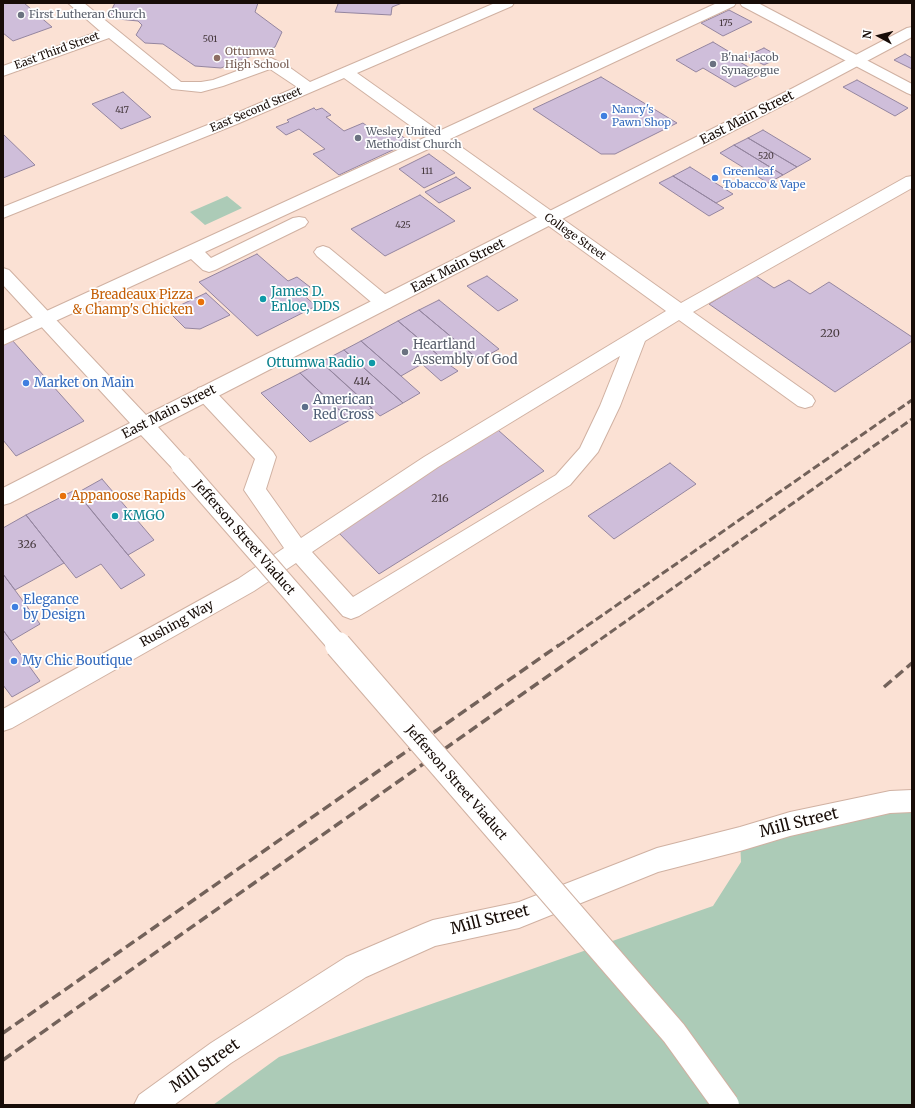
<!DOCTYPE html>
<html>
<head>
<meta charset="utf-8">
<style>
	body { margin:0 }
	#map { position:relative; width:915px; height:1108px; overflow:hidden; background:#fbe1d4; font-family:Merriweather,serif }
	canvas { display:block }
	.frame { position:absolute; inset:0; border:4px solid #170c07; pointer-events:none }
	.north { position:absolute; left:859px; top:16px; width:40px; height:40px; -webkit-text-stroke:3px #fff; paint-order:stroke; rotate:277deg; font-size:11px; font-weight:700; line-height:16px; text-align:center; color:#170c07 }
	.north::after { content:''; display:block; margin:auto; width:14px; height:18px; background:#170c07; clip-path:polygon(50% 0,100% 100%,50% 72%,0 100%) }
</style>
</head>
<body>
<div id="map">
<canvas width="915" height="1108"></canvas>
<div class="frame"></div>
<div class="north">N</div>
</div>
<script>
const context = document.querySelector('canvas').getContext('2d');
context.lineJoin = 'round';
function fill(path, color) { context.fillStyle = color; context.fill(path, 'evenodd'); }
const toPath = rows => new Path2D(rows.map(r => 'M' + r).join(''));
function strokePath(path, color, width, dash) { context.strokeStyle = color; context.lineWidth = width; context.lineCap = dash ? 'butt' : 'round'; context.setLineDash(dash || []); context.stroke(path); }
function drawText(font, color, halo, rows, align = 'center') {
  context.font = font + ' Merriweather,serif'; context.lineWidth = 3.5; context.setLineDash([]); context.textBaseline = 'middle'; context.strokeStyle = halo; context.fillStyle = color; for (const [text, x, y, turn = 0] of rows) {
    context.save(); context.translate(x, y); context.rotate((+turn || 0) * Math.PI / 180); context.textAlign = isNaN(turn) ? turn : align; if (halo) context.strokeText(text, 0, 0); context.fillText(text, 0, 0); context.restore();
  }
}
fill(toPath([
	[227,196,242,208,205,225,190,212],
	[912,801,912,1105,213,1105,279,1057,713,906,741,862,740,839]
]), '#accbb7');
const building = toPath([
	[3,3,24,3,52,27,13,41,3,33,3,3],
	[115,3,258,3,255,12,282,32,275,47,221,68,195,66,163,44,145,43,136,35,142,25,138,21,118,19,110,13,115,3],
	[337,3,402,3,392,7,391,15,335,12,338,4,337,3],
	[729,10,752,22,723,36,701,23,729,10],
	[713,42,733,54,729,56,761,74,735,87,703,68,696,72,676,60,713,42],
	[764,48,780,57,764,65,747,56,764,48],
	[905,54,912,58,912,69,894,60,905,54],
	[601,77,677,123,615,154,601,154,533,109,601,77],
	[857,80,908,108,895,116,843,87,857,80],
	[123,92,151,117,121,129,92,104,123,92],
	[314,108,316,110,322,108,331,115,326,117,344,131,363,123,379,135,392,129,410,142,339,175,313,154,325,149,299,129,286,135,276,127,289,122,287,120,314,108],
	[763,130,811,159,797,167,748,138,763,130],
	[3,134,35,165,3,178,3,134],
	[748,138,797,167,783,175,734,145,748,138],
	[734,145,783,175,768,183,720,153,734,145],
	[429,154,455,173,424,188,399,169,429,154],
	[690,167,733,194,716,203,673,176,690,167],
	[673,176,716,203,724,208,709,216,659,183,673,176],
	[456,177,471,188,439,203,425,192,456,177],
	[420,195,455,221,385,256,351,229,420,195],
	[257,254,288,281,297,277,310,287,300,292,316,306,257,336,199,282,257,254],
	[487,276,518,300,498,311,467,286,487,276],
	[756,276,774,288,789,280,810,294,829,282,912,337,912,341,835,392,709,304,756,276],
	[206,293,230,315,200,329,185,328,168,311,206,293],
	[439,300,499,349,479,360,419,310,439,300],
	[419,310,472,354,451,366,398,321,419,310],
	[398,321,451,366,458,371,441,381,422,364,401,376,361,341,398,321],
	[12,340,84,421,16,456,3,440,3,345,12,340],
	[361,341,401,376,420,393,403,403,344,350,361,341],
	[344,350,403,403,380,416,321,362,344,350],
	[321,362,372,408,350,420,300,373,321,362],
	[300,373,350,420,310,442,261,393,300,373],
	[498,430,544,471,379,574,334,528,498,430],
	[670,463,696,484,614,539,588,516,670,463],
	[102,479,154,540,128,555,77,493,102,479],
	[75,490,128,555,145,575,121,589,101,564,76,578,26,515,75,490],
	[26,515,64,563,15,590,3,574,3,528,26,515],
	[3,574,40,624,11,641,3,630,3,574],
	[3,630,40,681,12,697,3,685,3,630]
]);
fill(building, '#cfbeda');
strokePath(building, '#94859f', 1);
const minor = toPath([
	[68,3,84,3,181,82,201,82,213,80,271,58,289,67,310,82,495,3,514,3,512,6,357,73,439,131,717,3,736,3,734,6,450,139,681,303,906,177,912,176,912,188,693,312,812,396,815,401,812,406,805,408,798,406,679,320,645,341,620,406,598,452,570,485,359,616,351,619,343,616,296,563,254,591,12,728,3,731,3,709,238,579,284,548,244,490,255,459,198,398,195,393,198,388,205,386,212,388,273,452,276,457,266,489,301,538,424,457,666,311,437,145,205,252,211,258,293,218,299,217,305,218,308,222,305,226,215,270,209,272,203,270,191,259,3,345,3,331,426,137,344,78,237,124,3,218,3,207,225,118,297,87,270,69,223,86,201,92,172,89,109,38,3,76,3,66,100,31,68,3],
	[620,356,600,406,580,448,556,475,353,597,312,552,438,467,620,356],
	[740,3,758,3,912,84,912,95,907,93,742,6,740,3],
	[323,246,329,248,391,299,393,303,391,307,384,309,377,307,317,256,314,252,317,248,323,246],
	[912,790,912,812,890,813,790,836,740,851,658,872,519,928,435,946,366,977,231,1063,174,1105,134,1105,139,1095,211,1043,346,957,423,924,433,920,519,902,657,848,740,827,790,812,890,791,912,790]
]);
const major = toPath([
	[912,27,912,37,805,94,158,427,188,460,191,465,188,470,181,473,174,470,141,435,10,503,3,505,3,488,130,423,3,285,3,268,9,270,146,415,793,88,907,28,912,27]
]);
strokePath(minor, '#d0b1a2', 2);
strokePath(major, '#d0b1a2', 2);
fill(minor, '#fff');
fill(major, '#fff');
strokePath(toPath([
	[558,646,912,400],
	[591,646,912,419]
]), '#73625a', 3, [8, 3.5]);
strokePath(toPath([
	[884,687,912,663],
	[3,1033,559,645],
	[3,1060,592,645]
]), '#73625a', 3.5, [10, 5]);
const majorBridgeFar1 = toPath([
	[181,465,339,646]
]);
const majorBridge = toPath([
	[338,645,674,1033,726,1105]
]);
strokePath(majorBridgeFar1, '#d0b1a2', 22, []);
strokePath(majorBridge, '#d0b1a2', 28, []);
strokePath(majorBridgeFar1, '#fff', 20);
strokePath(majorBridge, '#fff', 26);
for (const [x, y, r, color] of [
	[21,15,4,"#6b7280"],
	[217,58,4,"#8d6e63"],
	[713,64,4,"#6b7280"],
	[604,116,4,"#3f7fe0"],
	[358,138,4,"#6b7280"],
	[715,178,4,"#3f7fe0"],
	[263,299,4,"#0f9aa8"],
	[201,302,4,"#e8710a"],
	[405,352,4,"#6b7280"],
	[372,363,4,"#0f9aa8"],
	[26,383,4,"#3f7fe0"],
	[305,407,4,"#5c6f8a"],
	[63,496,4,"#e8710a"],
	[115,516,4,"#0f9aa8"],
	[15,607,4,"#3f7fe0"],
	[14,661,4,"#3f7fe0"]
]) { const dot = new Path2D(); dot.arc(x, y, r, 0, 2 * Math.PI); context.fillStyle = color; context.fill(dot); strokePath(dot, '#fff', 1.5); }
drawText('9px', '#45383c', null, [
	["175",726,23],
	["501",210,39],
	["417",122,110],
	["520",766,156],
	["111",427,171],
	["425",403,225]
]);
drawText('11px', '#5b616d', '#fff', [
	["First Lutheran Church",29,15],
	["B'nai Jacob",721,58],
	["Synagogue",721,71],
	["Wesley United",366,132],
	["Methodist Church",366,145]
], 'left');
drawText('11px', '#170c07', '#fff', [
	["East Third Street",57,51,-20],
	["East Second Street",256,110,-23],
	["College Street",575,237,35]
]);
drawText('11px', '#785e54', '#fff', [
	["Ottumwa",225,52],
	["High School",225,65]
], 'left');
drawText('11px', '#366cbe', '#fff', [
	["Nancy's",612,110],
	["Pawn Shop",612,123],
	["Greenleaf",723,172],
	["Tobacco & Vape",723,185]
], 'left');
drawText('11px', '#45383c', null, [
	["220",830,334],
	["414",362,382],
	["216",440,499],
	["326",27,545]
]);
drawText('13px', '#170c07', '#fff', [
	["East Main Street",747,118,-27],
	["East Main Street",458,266,-27],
	["East Main Street",169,412,-27],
	["Jefferson Street Viaduct",244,538,49],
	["Rushing Way",177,624,-29],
	["Jefferson Street Viaduct",456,783,49]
]);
drawText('13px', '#0d838f', '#fff', [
	["James D.",271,292],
	["Enloe, DDS",271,307],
	["Ottumwa Radio",364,363,"right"],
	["KMGO",123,516]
], 'left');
drawText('13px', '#c56008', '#fff', [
	["Breadeaux Pizza",193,295],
	["& Champ's Chicken",193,310],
	["Appanoose Rapids",71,496,"left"]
], 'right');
drawText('13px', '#5b616d', '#fff', [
	["Heartland",413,345],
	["Assembly of God",413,360]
], 'left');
drawText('13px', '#366cbe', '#fff', [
	["Market on Main",34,383],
	["Elegance",23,600],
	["by Design",23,615],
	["My Chic Boutique",22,661]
], 'left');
drawText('13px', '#4e5e75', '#fff', [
	["American",313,400],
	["Red Cross",313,415]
], 'left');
drawText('16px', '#170c07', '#fff', [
	["Mill Street",799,823,-14],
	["Mill Street",490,920,-14],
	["Mill Street",205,1066,-35]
]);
</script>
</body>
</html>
